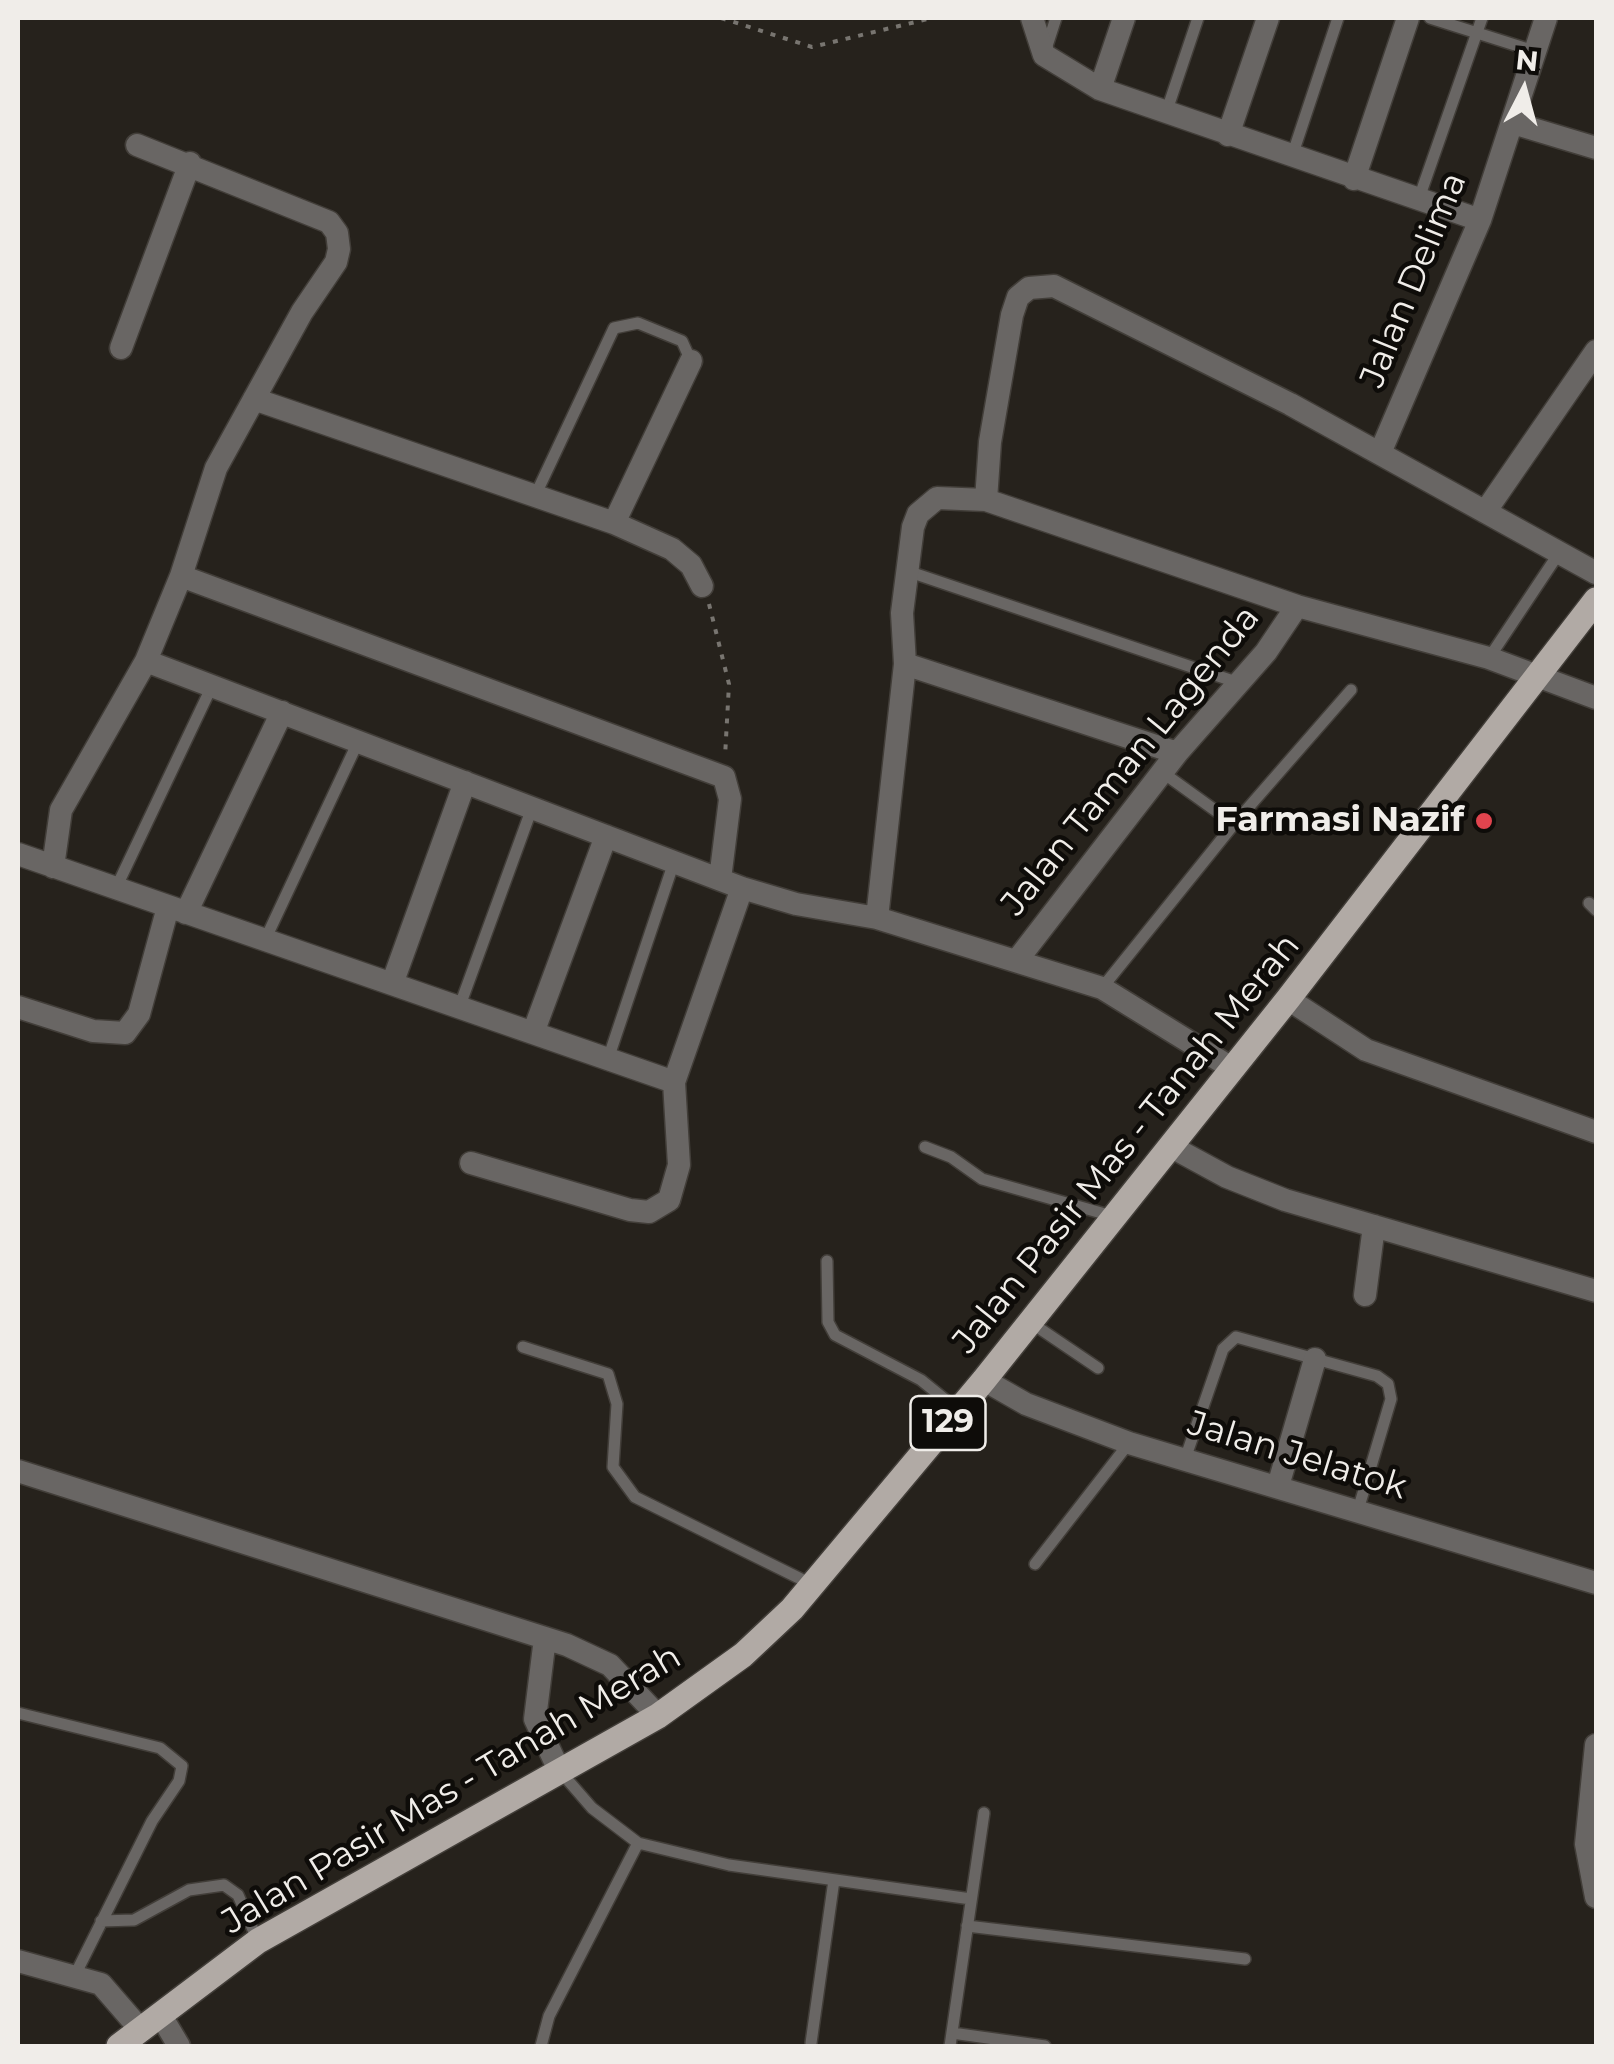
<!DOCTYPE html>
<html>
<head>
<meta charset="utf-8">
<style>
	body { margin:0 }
	#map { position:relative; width:1614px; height:2064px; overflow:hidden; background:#26221c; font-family:Montserrat,sans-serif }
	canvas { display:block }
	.frame { position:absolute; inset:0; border:20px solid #f0ede9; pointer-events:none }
	.north { position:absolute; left:1474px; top:40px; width:100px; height:100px; -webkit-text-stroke:8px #0e0c09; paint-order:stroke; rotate:6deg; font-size:28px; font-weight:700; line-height:40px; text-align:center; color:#f0ede9 }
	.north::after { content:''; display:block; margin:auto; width:35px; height:45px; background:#f0ede9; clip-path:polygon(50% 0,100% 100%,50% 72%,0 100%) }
</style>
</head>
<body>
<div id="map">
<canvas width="1614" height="2064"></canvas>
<div class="frame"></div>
<div class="north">N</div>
</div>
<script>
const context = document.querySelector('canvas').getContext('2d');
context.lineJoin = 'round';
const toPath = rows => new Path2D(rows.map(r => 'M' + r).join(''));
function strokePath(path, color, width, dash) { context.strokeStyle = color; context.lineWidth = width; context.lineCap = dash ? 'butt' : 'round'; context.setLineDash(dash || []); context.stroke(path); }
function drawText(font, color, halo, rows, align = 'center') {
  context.font = font + ' Montserrat,sans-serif'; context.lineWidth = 9; context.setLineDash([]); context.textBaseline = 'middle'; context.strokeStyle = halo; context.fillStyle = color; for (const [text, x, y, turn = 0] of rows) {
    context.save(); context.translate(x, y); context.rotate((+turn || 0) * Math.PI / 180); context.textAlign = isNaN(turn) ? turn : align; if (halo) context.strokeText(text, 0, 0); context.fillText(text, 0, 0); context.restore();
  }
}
const service = toPath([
	[1430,18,1534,51],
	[1045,52,1056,18],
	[1166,113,1198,18],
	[1292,156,1338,18],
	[1418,201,1482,18],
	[535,496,614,328,638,323,682,341,691,361],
	[907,571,1239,683],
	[1489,658,1559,553],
	[1162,772,1234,824],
	[116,888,212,686],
	[1589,903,1596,910],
	[265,940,358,742],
	[1102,988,1234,824,1351,690],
	[459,1008,532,808],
	[608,1059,674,862],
	[925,1147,951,1157,982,1179,1112,1216],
	[827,1261,828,1322,835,1335,921,1380,958,1410],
	[1030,1322,1098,1368],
	[523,1347,608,1374,617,1404,613,1467,635,1497,813,1585],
	[1185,1459,1223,1349,1236,1337,1377,1376,1388,1384,1391,1399,1358,1510],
	[1035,1564,1129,1443],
	[18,1713,160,1748,182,1766,179,1781,152,1821,75,1975],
	[559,1770,592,1808,638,1843,729,1865,971,1899],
	[101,1921,134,1920,189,1890,224,1885,238,1895,258,1941],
	[967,1926,1245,1959],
	[952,2033,1045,2046],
	[811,2043,834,1880],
	[541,2046,549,2016,638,1843],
	[950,2046,984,1813]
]);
const minor = toPath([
	[1032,18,1044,55,1100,89,1480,220],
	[1100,89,1124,18],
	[1513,123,1596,148],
	[1228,135,1268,18],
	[1354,179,1408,18],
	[121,348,190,163],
	[254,399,614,523,672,549,691,565,702,586],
	[1380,453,1480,220,1546,18],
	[986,500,990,442,1012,315,1018,297,1029,288,1054,286,1290,404,1596,573],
	[1485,512,1596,351],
	[614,523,691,361],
	[181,576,724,777,730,799,720,879],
	[146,661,742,888,796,904,877,918,1102,988,1230,1067],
	[905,664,1177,753],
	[18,854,674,1082],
	[53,867,61,810,146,661,181,576,216,468,302,312,336,262,339,249,337,233,329,222,137,145],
	[186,913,282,712],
	[877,918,905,664,902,613,913,527,918,514,937,498,986,500,1297,606,1489,658,1596,698],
	[1018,959,1177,753,1266,652,1297,606],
	[392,984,465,782],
	[1288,999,1366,1050,1596,1132],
	[18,1007,93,1031,125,1033,139,1014,168,907],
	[533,1033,606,836],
	[1170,1146,1227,1177,1285,1200,1596,1291],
	[471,1163,630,1210,649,1212,669,1200,679,1165,674,1082,742,888],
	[1365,1295,1374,1226],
	[984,1380,1026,1404,1129,1443,1596,1583],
	[18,1471,567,1645,610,1665,658,1716],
	[1278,1486,1315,1359],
	[545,1638,535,1719,559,1770],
	[1596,1745,1586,1844,1596,1897],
	[18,1961,101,1984,140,2029],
	[160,2014,179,2046]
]);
const primary = toPath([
	[119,2046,258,1941,658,1716,743,1655,792,1609,984,1380,1288,999,1596,600]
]);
strokePath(service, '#423e39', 14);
strokePath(minor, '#423e39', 25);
strokePath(primary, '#423e39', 28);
strokePath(toPath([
	[721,18,812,47,932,18],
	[709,604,729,684,725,757]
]), '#787570', 4, [5, 8]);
strokePath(service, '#696664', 11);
strokePath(minor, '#696664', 22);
strokePath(primary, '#b1aaa5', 25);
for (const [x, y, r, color] of [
	[1484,821,10,"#e0444e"]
]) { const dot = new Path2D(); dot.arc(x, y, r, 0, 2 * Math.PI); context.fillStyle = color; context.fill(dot); strokePath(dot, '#0e0c09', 4); }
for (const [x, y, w] of [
	[948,1423,75]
]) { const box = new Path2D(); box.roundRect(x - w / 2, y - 27, w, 54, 8); context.fillStyle = '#0e0c09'; context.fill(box); strokePath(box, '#f0ede9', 2.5); }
drawText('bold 32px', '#f0ede9', null, [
	["129",948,1423]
]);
drawText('35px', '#f0ede9', '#0e0c09', [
	["Jalan Delima",1414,280,-68],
	["Jalan Taman Lagenda",1131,761,-51],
	["Jalan Pasir Mas - Tanah Merah",1127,1144,-51],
	["Jalan Jelatok",1297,1456,17],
	["Jalan Pasir Mas - Tanah Merah",452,1790,-31]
]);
drawText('bold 35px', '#f0ede9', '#0e0c09', [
	["Farmasi Nazif",1464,821]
], 'right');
</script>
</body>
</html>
